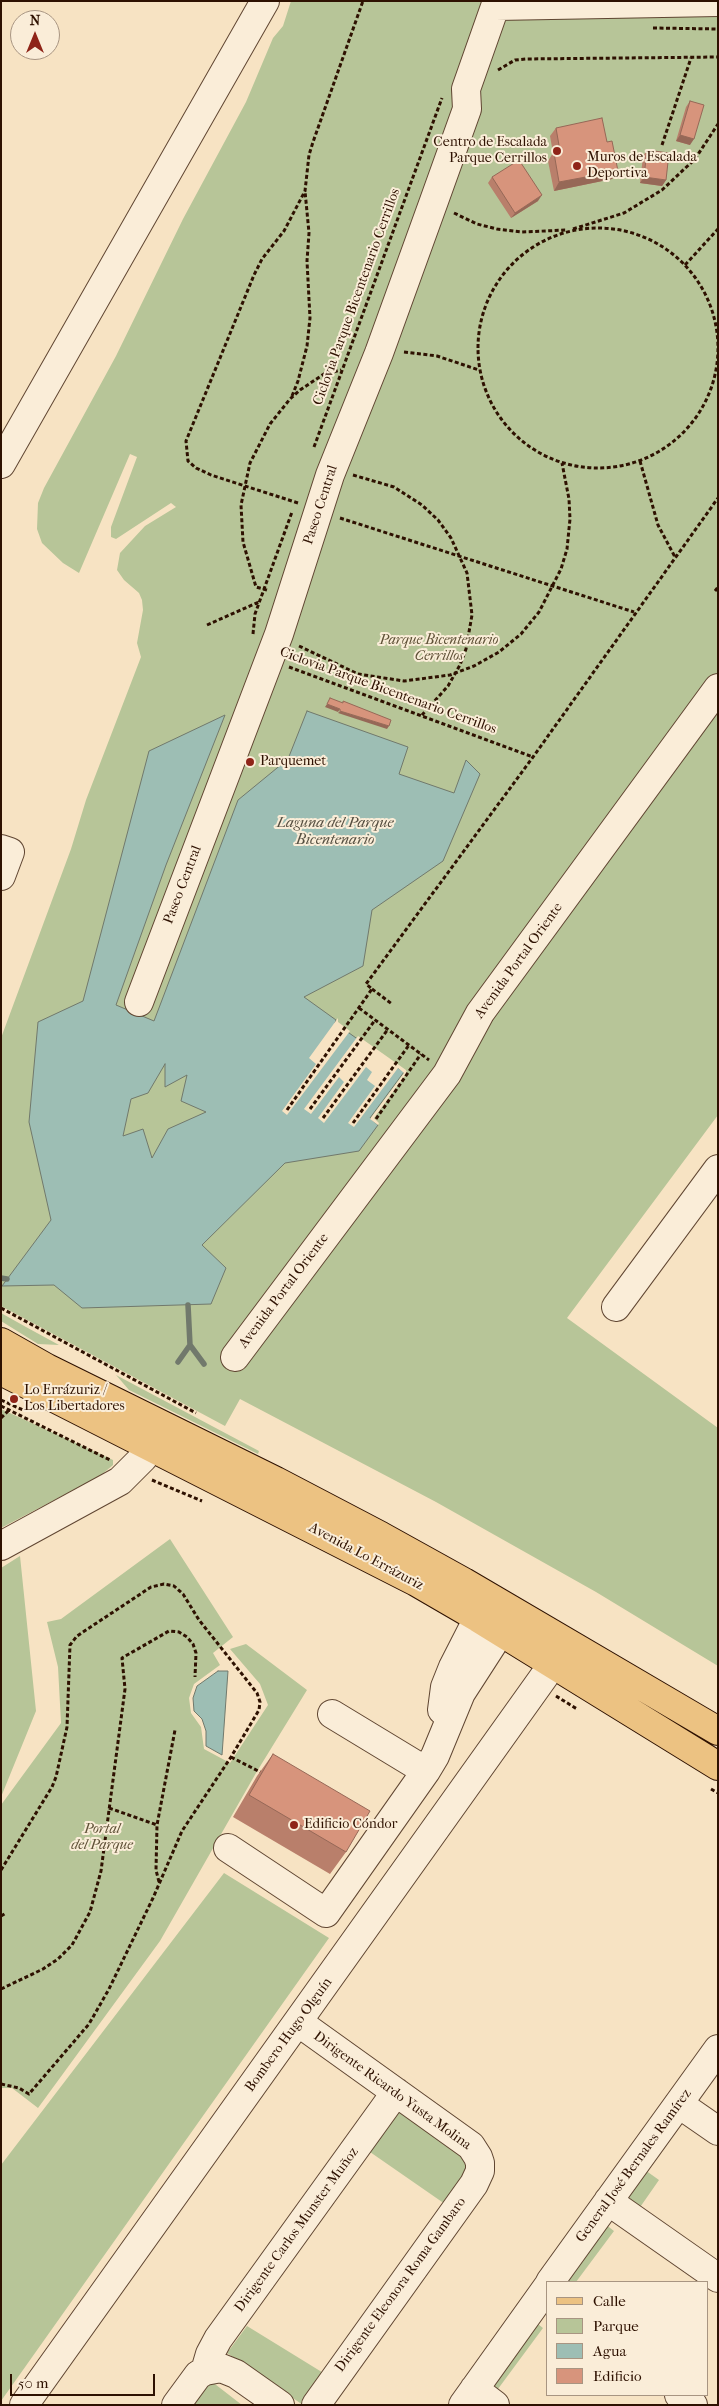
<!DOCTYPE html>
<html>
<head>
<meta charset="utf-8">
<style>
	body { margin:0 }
	#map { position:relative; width:719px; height:2406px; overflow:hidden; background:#f7e3c3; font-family:"IM FELL French Canon",serif }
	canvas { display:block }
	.frame { position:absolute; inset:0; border:2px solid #2e1101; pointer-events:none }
	.legend { position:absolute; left:546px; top:2281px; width:162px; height:115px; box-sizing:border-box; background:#faedd8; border:1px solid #a89582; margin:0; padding:6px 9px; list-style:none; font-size:15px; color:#2e1101 }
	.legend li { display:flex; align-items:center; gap:10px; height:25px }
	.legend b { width:25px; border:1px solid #a89582 }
	.north { position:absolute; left:10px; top:10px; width:50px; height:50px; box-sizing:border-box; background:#faedd8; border:1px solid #a89582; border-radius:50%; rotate:0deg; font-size:14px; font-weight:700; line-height:20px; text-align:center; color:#2e1101 }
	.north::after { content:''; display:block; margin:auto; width:18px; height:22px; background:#8f2418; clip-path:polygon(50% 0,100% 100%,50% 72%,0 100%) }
	.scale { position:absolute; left:10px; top:2374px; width:145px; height:22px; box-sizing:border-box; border:2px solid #2e1101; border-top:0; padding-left:6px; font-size:15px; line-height:18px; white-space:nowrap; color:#2e1101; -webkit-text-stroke:4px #faedd8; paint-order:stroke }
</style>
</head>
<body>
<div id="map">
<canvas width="719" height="2406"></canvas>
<div class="frame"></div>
<ul class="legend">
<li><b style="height:6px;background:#ecc282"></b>Calle</li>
<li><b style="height:14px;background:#b7c598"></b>Parque</li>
<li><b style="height:14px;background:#9dbeb4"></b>Agua</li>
<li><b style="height:14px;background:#d7947c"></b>Edificio</li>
</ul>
<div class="north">N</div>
<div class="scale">50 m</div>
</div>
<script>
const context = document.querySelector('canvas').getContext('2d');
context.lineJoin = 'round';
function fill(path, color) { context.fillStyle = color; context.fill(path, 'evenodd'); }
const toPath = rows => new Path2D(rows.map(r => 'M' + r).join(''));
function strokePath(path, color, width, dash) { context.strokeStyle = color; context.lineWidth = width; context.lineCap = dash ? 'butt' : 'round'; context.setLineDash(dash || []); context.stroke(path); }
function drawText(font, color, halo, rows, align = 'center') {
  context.font = font + ' "IM FELL French Canon",serif'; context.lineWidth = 4; context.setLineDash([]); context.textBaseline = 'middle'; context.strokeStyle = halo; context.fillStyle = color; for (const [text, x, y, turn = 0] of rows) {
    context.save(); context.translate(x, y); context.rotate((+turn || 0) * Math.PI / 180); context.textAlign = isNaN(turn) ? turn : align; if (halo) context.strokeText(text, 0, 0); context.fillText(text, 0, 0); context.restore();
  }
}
fill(toPath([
	[291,1,718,1,718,1115,567,1318,718,1428,718,1666,596,1592,436,1502,240,1399,225,1426,1,1306,1,1038,71,849,86,800,141,657,137,643,143,610,142,600,139,593,124,580,117,570,120,553,145,526,176,507,171,503,116,539,111,537,111,527,137,457,130,454,79,573,63,563,42,543,37,529,38,503,44,488,116,356,183,219,246,102,273,38,283,26],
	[1,1313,26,1327,59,1345,38,1344,1,1321],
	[116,1375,259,1451,258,1454,129,1390],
	[1,1409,113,1460,113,1465,100,1476,1,1528],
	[170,1539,233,1637,213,1653,220,1665,194,1684,189,1698,191,1713,201,1727,204,1749,230,1763,268,1705,260,1684,230,1649,246,1644,307,1690,256,1773,160,1941,38,2108,12,2088,1,2088,1,1805,61,1723,58,1667,47,1622,61,1619],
	[20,1556,36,1711,1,1797,1,1568],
	[224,1873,329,1938,1,2401,1,2165],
	[399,2110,469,2161,470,2174,445,2204,370,2152],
	[645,2170,659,2180,636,2213,621,2202],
	[605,2224,614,2231,576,2282,561,2282],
	[534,2321,543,2328,495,2393,485,2386],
	[247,2326,325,2374,303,2405,227,2353],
	[211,2381,242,2405,192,2405]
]), '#b7c598');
const water = toPath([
	[307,711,408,747,399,774,454,793,466,760,480,774,443,861,372,910,363,966,304,997,336,1020,335,1023,404,1072,370,1118,378,1125,359,1151,285,1163,202,1245,226,1268,211,1304,82,1308,54,1285,2,1286,51,1220,29,1122,38,1022,83,1001,149,751,225,715,166,865,116,1005,154,1021,238,800,288,759,307,711],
	[165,1064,165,1087,187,1075,181,1101,206,1112,168,1129,152,1158,143,1129,123,1136,131,1099,148,1093,165,1064],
	[218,1671,228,1671,222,1755,206,1746,206,1731,202,1719,194,1711,193,1698,197,1686,218,1671]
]);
fill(water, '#9dbeb4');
strokePath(water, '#71796c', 1);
fill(toPath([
	[338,1018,338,1022,350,1031,287,1115,282,1111,316,1064,309,1058],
	[358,1036,406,1070,407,1073,374,1118,379,1123,378,1125,370,1119,404,1073,398,1068,354,1127,348,1123,375,1086,367,1080,372,1072,366,1067,324,1123,318,1118,344,1082,339,1077,311,1114,304,1109]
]), '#f7e3c3');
strokePath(toPath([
	[1,1278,7,1279],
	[188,1305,190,1345,204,1364],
	[178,1362,190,1345]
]), '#71796c', 5.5);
const minor = toPath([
	[496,6,718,2],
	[1,464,265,1],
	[1,849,10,852,1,876],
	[139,1002,279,634,330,475,379,353,434,201,467,109,466,89,497,1],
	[616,1307,718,1169],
	[235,1357,447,1074,480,1013,718,688],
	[1,1546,120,1481,143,1458,151,1447],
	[442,1710,445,1687,453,1667,478,1618],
	[332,1714,426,1771],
	[228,1848,326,1913,426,1771,435,1756,461,1693,501,1631],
	[298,2022,471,2146,478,2157,480,2163,480,2171,474,2184,316,2405],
	[679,2104,718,2131],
	[608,2201,718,2278],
	[550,2282,718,2049],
	[205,2371,210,2354,218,2339,396,2092],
	[474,2389,495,2405],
	[679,2395,693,2405],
	[24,2405,553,1664],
	[176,2405,198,2375,205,2371,221,2368,236,2374,280,2405],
	[463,2405,548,2286]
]);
const major = toPath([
	[1,1342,47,1368,276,1481,381,1536,464,1582,718,1731],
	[1,1371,416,1582,478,1618,718,1766]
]);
strokePath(minor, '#604632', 30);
strokePath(major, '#2e1101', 30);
strokePath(toPath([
	[653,28,718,29],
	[498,70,515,60,526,59,718,57],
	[662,145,691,58],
	[454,213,477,224,497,229,522,232,567,230],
	'478 348a120 120 0 1 1 240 0a120 120 0 1 1-240 0Z',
	[573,229,624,213,662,190,695,159,718,124],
	[685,265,718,229],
	[404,352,437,356,479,370],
	[292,396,298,381,307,346,310,318,307,261,309,233,305,191],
	[314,447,442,98],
	[640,461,658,525,675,557],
	[353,475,394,487,422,505,438,520,451,538,467,573,472,615,466,649,460,665,448,686,422,715],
	[298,503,211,475,196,468,188,461,186,441,254,275,262,259,284,231,305,191,309,155,313,142,363,1],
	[340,518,634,612],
	[267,590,256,587,243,542,241,505,250,463,270,424,290,399,300,390,324,374,341,370],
	[715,591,718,587],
	[207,625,259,602],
	[253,634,255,614,292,512],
	[299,646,358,674,404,681,450,675,474,666,499,652,521,634,539,612,561,569,567,549,570,519,569,499,562,463],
	[289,667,533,757],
	[372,989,392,1004],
	[359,1008,429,1060],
	[310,1109,375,1020],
	[287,1110,372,989,366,984,533,757,718,498],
	[323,1118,388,1029],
	[376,1119,421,1054],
	[353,1123,409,1045],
	[1,1308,196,1413],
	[1,1400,23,1410],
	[1,1406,110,1460],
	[1,1418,9,1410],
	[152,1480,202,1501],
	[556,1696,577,1709],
	[231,1757,262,1773],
	[711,1789,718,1793],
	[109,1808,157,1825],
	[1,1870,52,1787,56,1777,67,1727,70,1645,77,1636,151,1587,164,1584,174,1586,183,1594,199,1620,257,1693,260,1702,259,1710,231,1757,182,1831,153,1898,109,1989,89,2024,29,2094,19,2088,1,2084],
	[159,1882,156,1870,157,1825,175,1730],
	[1,1916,6,1913],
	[1,1989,43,1969,58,1959,72,1945,90,1912,101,1871,125,1689,122,1658,169,1631,179,1632,187,1637,193,1644,196,1653,195,1677]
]), '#2e1101', 3, [4, 2.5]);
strokePath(minor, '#faedd8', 28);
strokePath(major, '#ecc282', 28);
fill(toPath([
	[690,101,690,145,676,141,686,107],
	[556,128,607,142,618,171,612,179,554,191,548,161,553,153,550,136],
	[647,150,666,180,662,186,640,183,643,156],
	[492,177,538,201,511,218,488,183],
	[273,1754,346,1852,330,1874,233,1817,257,1776]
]), '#b97f6b');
fill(toPath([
	[680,135,694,139,690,145,676,141],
	[618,171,612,179,554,191,559,182],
	[644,177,666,180,662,186,640,183],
	[542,195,538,201,511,218,515,213],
	[327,704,340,709,338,712,325,707],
	[340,711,389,726,387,729,338,713]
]), '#966857');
const building = toPath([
	[690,101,704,105,694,139,680,135,690,101],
	[602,118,607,142,612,141,618,171,559,182,554,153,560,151,556,128,602,118],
	[647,150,669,153,666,180,644,177,647,150],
	[519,160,542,195,515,213,492,177,519,160],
	[330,698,343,703,343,701,391,720,389,726,340,711,340,709,327,704,330,698],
	[273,1754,370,1811,346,1852,249,1795,273,1754]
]);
fill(building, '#d7947c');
strokePath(building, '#966857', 1);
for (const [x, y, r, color] of [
	[557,151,5,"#8f2418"],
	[577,166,5,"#8f2418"],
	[250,762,5,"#8f2418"],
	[14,1399,5,"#8f2418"],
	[294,1825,5,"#8f2418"]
]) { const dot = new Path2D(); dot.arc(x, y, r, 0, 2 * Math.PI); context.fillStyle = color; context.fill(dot); strokePath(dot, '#faedd8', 2); }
drawText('14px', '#2e1101', '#faedd8', [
	["Centro de Escalada",547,143,"right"],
	["Parque Cerrillos",547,159,"right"],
	["Muros de Escalada",587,158],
	["Deportiva",587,174],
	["Parquemet",260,762],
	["Lo Errázuriz /",24,1391],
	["Los Libertadores",24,1407],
	["Edificio Cóndor",304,1825]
], 'left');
drawText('14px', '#2e1101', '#faedd8', [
	["Ciclovia Parque Bicentenario Cerrillos",357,297,-70],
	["Paseo Central",321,505,-72],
	["Ciclovia Parque Bicentenario Cerrillos",388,691,20],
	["Paseo Central",183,885,-69],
	["Avenida Portal Oriente",519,961,-54],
	["Avenida Portal Oriente",284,1291,-53],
	["Avenida Lo Errázuriz",366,1557,28],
	["Bombero Hugo Olguín",289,2035,-54],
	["Dirigente Ricardo Yusta Molina",392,2091,36],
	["General José Bernales Ramírez",634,2166,-54],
	["Dirigente Carlos Munster Muñoz",297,2230,-54],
	["Dirigente Eleonora Roma Gambaro",401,2285,-54]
]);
drawText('italic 14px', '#5e5036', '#faedd8', [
	["Parque Bicentenario",439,641],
	["Cerrillos",439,657],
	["Portal",102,1830],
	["del Parque",102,1846]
]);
drawText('italic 15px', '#554e40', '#faedd8', [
	["Laguna del Parque",335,823],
	["Bicentenario",335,840]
]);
</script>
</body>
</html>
